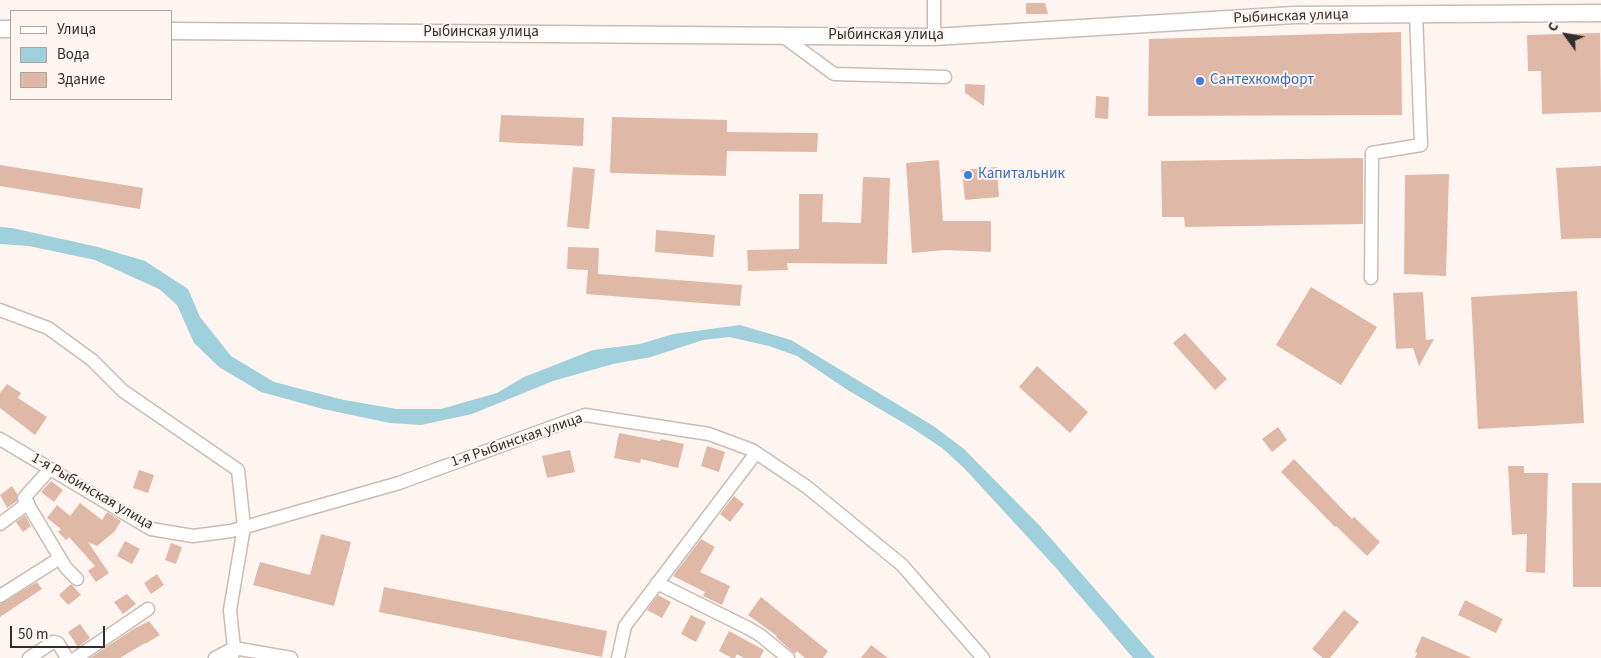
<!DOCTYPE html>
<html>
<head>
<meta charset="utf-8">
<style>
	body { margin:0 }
	#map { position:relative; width:1601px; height:658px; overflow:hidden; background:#fef4f0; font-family:"Source Sans 3",sans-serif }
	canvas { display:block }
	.legend { position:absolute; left:10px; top:10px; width:162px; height:90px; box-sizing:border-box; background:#fef4f0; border:1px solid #aca4a1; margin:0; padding:6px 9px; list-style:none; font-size:15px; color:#312d2b }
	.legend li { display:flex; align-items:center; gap:10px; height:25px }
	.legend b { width:25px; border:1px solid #aca4a1 }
	.north { position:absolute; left:1541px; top:10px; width:50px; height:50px; -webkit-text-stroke:4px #fef4f0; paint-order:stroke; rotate:302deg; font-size:14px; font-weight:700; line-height:20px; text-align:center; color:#312d2b }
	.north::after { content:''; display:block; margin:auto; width:18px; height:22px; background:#312d2b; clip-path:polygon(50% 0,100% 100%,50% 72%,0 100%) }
	.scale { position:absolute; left:10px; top:626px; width:95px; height:22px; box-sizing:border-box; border:2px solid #312d2b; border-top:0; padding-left:6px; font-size:15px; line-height:18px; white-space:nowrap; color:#312d2b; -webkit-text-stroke:4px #fef4f0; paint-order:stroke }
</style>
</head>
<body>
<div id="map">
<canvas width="1601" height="658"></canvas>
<ul class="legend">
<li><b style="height:6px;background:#fff"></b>Улица</li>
<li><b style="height:14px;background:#a1d0dd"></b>Вода</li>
<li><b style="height:14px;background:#e0b8a7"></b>Здание</li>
</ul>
<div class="north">С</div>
<div class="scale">50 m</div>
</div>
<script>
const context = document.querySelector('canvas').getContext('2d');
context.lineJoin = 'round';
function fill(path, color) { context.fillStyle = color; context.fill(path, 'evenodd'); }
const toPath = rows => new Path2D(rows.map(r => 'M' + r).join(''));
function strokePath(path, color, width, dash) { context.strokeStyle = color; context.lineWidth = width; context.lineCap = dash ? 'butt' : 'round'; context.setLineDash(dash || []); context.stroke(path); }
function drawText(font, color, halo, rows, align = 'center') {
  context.font = font + ' "Source Sans 3",sans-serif'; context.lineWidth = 4; context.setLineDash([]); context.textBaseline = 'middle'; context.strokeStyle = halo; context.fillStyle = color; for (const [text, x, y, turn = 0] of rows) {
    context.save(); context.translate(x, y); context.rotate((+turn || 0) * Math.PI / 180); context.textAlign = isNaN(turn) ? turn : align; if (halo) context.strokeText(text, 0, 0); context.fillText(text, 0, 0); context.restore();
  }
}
fill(toPath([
	[0,227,12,228,98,247,145,261,188,289,200,317,231,356,274,382,344,400,397,409,441,409,497,393,524,377,593,350,640,344,673,334,740,325,791,340,935,427,964,449,1040,526,1155,658,1133,658,1056,568,964,468,942,448,912,428,846,389,797,356,769,346,729,337,703,340,651,357,613,364,553,381,472,414,421,425,390,423,323,409,261,392,219,367,194,343,177,305,159,289,95,260,29,246,0,244]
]), '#a1d0dd');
fill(toPath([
	[1026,3,1045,3,1048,14,1026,14],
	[1401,32,1402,115,1148,116,1149,39],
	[1600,33,1601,112,1542,114,1541,71,1528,71,1527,35],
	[965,84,985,85,984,106,965,93],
	[1096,96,1109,97,1108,119,1095,118],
	[501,115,584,118,583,146,499,142],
	[612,117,727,120,727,132,818,133,817,152,727,151,726,176,610,173],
	[1363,158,1363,224,1185,227,1184,217,1162,217,1161,161],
	[939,160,943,221,991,221,991,252,945,250,912,253,906,163],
	[0,165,143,188,140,209,0,186],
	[1601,166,1601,238,1561,239,1556,168],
	[573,167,595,169,589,229,567,227],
	[997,167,999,197,965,200,962,170],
	[1449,174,1446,276,1404,274,1405,175],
	[863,177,890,178,887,264,787,263,788,270,748,271,747,250,799,249,799,194,823,194,822,222,861,223],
	[656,230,715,235,713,257,655,252],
	[568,247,599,248,598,274,742,285,740,306,586,294,588,270,567,269],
	[1311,287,1377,327,1341,385,1276,345],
	[1577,291,1584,423,1478,429,1471,297],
	[1423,292,1426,340,1434,339,1419,366,1413,348,1396,349,1393,293],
	[1185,333,1227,379,1215,390,1173,343],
	[1037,366,1088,412,1070,433,1019,387],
	[7,384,21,393,18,398,47,417,35,435,0,408,0,393],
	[1278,427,1287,440,1272,452,1262,439],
	[619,433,660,441,661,439,684,444,678,468,641,459,640,463,614,458],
	[707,446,725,452,719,472,701,466],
	[570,450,575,472,547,478,542,456],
	[1294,459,1352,519,1354,517,1380,542,1367,556,1336,526,1335,527,1281,472],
	[1508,466,1524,466,1524,473,1548,473,1545,573,1526,572,1527,534,1512,535],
	[139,470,154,475,148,493,133,488],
	[51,481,63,490,54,502,41,492],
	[1572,483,1601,483,1601,587,1573,587],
	[12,486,17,494,17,501,7,508,0,495],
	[734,496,744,504,730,522,720,514],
	[80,503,102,520,107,512,121,521,114,532,97,546,88,542,109,573,96,582,88,571,95,566,69,537,66,540,58,532,61,529,47,518,57,505,70,516],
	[25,515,31,526,23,532,16,522],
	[321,534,351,542,334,606,253,585,260,562,310,575],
	[701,539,715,547,700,572,730,586,722,605,703,596,705,592,673,576],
	[125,541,140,549,132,564,117,556],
	[171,543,182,547,176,564,165,560],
	[157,574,164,585,151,594,144,583],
	[37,582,42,589,0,617,0,604],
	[71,584,81,595,68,605,59,595],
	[384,587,607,631,602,657,379,612],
	[127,594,136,604,123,614,114,602],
	[658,595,671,602,662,618,647,610],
	[761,597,828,651,823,658,805,658,797,651,795,654,776,637,777,636,748,615],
	[1465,600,1503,619,1496,633,1458,615],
	[1344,610,1359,622,1330,658,1323,658,1312,649],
	[691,615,706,622,696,642,681,634],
	[149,621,160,635,145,644,145,643,120,658,90,658,132,630],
	[80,624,90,638,78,647,68,632],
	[729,631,764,650,760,658,744,658,737,654,735,658,732,658,719,651],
	[1422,636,1472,658,1415,658,1417,653,1415,652],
	[871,645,888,658,861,658]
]), '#e0b8a7');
const street = toPath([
	[934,0,934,37],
	[781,35,834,74,945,77],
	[1371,278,1372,153,1421,145,1416,13],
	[0,310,48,328,92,360,123,391,238,470,244,527,230,610,234,648,232,658],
	[0,439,151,529,193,536,231,531,399,483,585,415,709,434,752,450,807,487,902,565,983,658],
	[50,469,24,498,66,568,77,579],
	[0,524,28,503],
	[657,583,748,628,760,635,788,658],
	[0,596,60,558],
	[234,648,291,658],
	[29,658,53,642,58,643,67,658],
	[76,658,148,609],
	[215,658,234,648],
	[618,658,625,626,756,453]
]);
const secondary = toPath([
	[0,29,11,29],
	[171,31,934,37,1294,15,1601,13]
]);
strokePath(street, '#c8bcb7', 15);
strokePath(secondary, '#c8bcb7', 19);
strokePath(street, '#fff', 12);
strokePath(secondary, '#fff', 16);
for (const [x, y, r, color] of [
	[1200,81,5,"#3f7fe0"],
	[968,175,5,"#3f7fe0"]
]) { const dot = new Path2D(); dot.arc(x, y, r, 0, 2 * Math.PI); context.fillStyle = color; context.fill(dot); strokePath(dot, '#fef4f0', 2); }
drawText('15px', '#312d2b', '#fef4f0', [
	["Рыбинская улица",1291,17,-2],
	["Рыбинская улица",481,33],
	["Рыбинская улица",886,36],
	["1-я Рыбинская улица",517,441,-19],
	["1-я Рыбинская улица",92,492,30]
]);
drawText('15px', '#366cbe', '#fef4f0', [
	["Сантехкомфорт",1210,81],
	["Капитальник",978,175]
], 'left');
</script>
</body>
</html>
